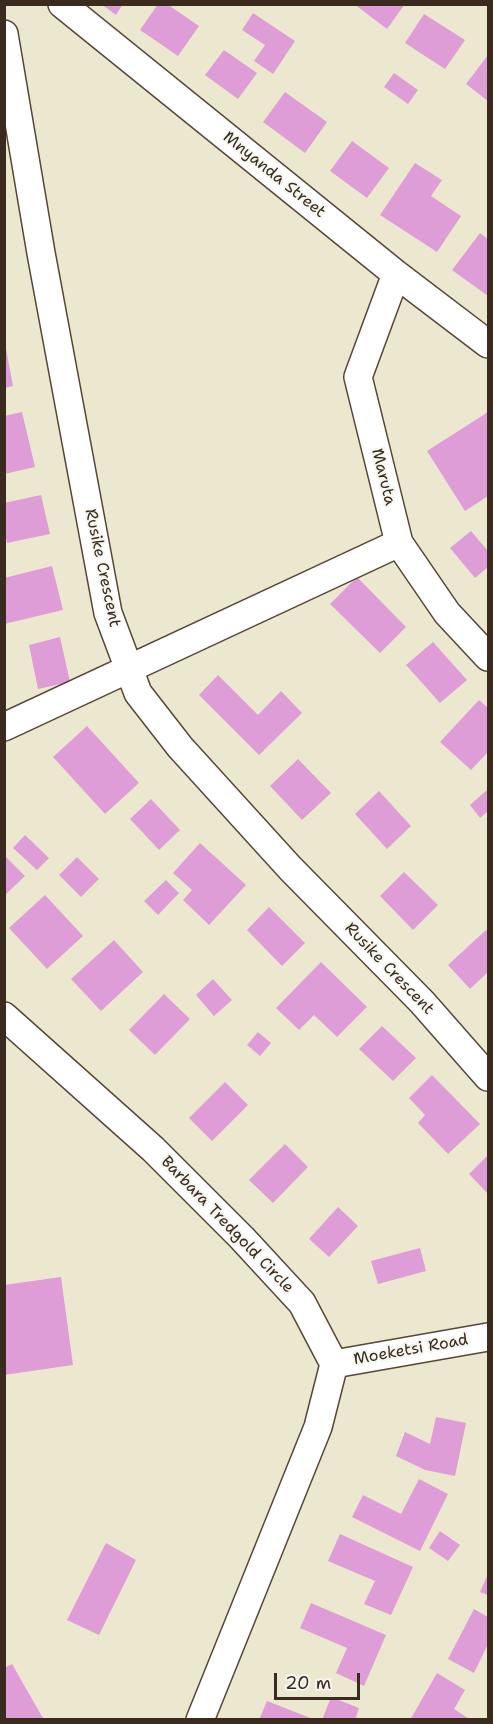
<!DOCTYPE html>
<html>
<head>
<meta charset="utf-8">
<style>
	body { margin:0 }
	#map { position:relative; width:493px; height:1724px; overflow:hidden; background:#ece8cf; font-family:"Shantell Sans",sans-serif }
	canvas { display:block }
	.frame { position:absolute; inset:0; border:6px solid #3b2a1e; pointer-events:none }
	.scale { position:absolute; left:274px; top:1673px; width:86px; height:27px; box-sizing:border-box; border:3px solid #3b2a1e; border-top:0; padding-left:8px; font-size:18px; line-height:21px; white-space:nowrap; color:#3b2a1e; -webkit-text-stroke:4px #f6f6f2; paint-order:stroke }
</style>
</head>
<body>
<div id="map">
<canvas width="493" height="1724"></canvas>
<div class="frame"></div>
<div class="scale">20 m</div>
</div>
<script>
const context = document.querySelector('canvas').getContext('2d');
context.lineJoin = 'round';
function fill(path, color) { context.fillStyle = color; context.fill(path, 'evenodd'); }
const toPath = rows => new Path2D(rows.map(r => 'M' + r).join(''));
function strokePath(path, color, width, dash) { context.strokeStyle = color; context.lineWidth = width; context.lineCap = dash ? 'butt' : 'round'; context.setLineDash(dash || []); context.stroke(path); }
function drawText(font, color, halo, rows, align = 'center') {
  context.font = font + ' "Shantell Sans",sans-serif'; context.lineWidth = 4.5; context.setLineDash([]); context.textBaseline = 'middle'; context.strokeStyle = halo; context.fillStyle = color; for (const [text, x, y, turn = 0] of rows) {
    context.save(); context.translate(x, y); context.rotate((+turn || 0) * Math.PI / 180); context.textAlign = isNaN(turn) ? turn : align; if (halo) context.strokeText(text, 0, 0); context.fillText(text, 0, 0); context.restore();
  }
}
fill(toPath([
	[101,4,123,4,116,15],
	[158,4,167,4,199,26,178,56,140,30],
	[354,4,405,4,387,29],
	[253,13,295,41,273,74,254,61,265,45,242,30],
	[424,14,465,40,445,69,405,43],
	[224,50,257,73,238,99,205,75],
	[488,55,488,101,466,84],
	[394,73,418,90,408,104,384,87],
	[285,92,327,122,305,153,263,122],
	[352,141,389,168,367,198,330,171],
	[415,163,442,180,431,196,461,216,437,252,380,215],
	[480,233,488,239,488,296,452,270],
	[4,338,13,386,4,388],
	[22,412,35,467,4,474,4,416],
	[488,412,488,496,465,511,427,451],
	[41,495,50,534,7,543,4,531,4,503],
	[471,531,488,551,488,567,475,578,450,548],
	[52,566,63,610,4,624,4,578],
	[357,577,406,627,380,653,330,604],
	[60,637,70,682,38,689,29,645],
	[433,642,467,680,440,703,406,665],
	[218,675,258,715,281,691,302,713,259,755,199,695],
	[479,700,488,708,488,752,471,770,440,742],
	[87,726,139,783,105,814,53,757],
	[298,759,331,793,302,820,270,786],
	[488,789,488,811,480,818,470,805],
	[379,791,411,826,387,849,355,814],
	[151,799,180,830,159,850,130,819],
	[25,835,49,858,37,870,13,848],
	[200,843,246,885,209,925,183,900,192,890,173,873],
	[4,855,25,876,4,896],
	[77,857,99,879,81,897,59,875],
	[404,872,438,905,413,930,380,896],
	[166,880,179,893,158,915,144,901],
	[45,895,83,936,47,969,9,928],
	[269,907,305,943,282,966,247,930],
	[486,930,488,933,488,972,470,989,448,965],
	[114,940,143,972,101,1011,71,979],
	[321,962,367,1007,337,1037,314,1015,299,1030,276,1008],
	[213,979,232,1000,214,1016,196,995],
	[164,994,190,1019,155,1055,129,1030],
	[382,1026,416,1058,393,1081,359,1049],
	[258,1032,271,1043,260,1056,247,1045],
	[432,1075,480,1124,448,1154,418,1123,425,1115,409,1098],
	[225,1082,248,1105,212,1141,189,1118],
	[285,1144,308,1167,273,1203,249,1180],
	[488,1155,488,1194,469,1174],
	[338,1207,358,1226,329,1257,309,1239],
	[420,1248,426,1271,378,1284,371,1261],
	[61,1277,73,1365,4,1375,4,1285],
	[436,1417,466,1423,455,1476,425,1470,396,1456,405,1432,430,1444],
	[419,1479,448,1494,420,1551,352,1517,363,1495,401,1514],
	[440,1531,460,1545,448,1561,429,1548],
	[340,1534,413,1567,391,1615,364,1604,375,1581,328,1561],
	[106,1543,136,1560,99,1635,67,1620],
	[488,1574,488,1595,480,1592],
	[311,1603,386,1635,364,1686,336,1673,347,1648,300,1628],
	[474,1609,488,1617,488,1644,474,1673,448,1659],
	[12,1664,44,1720,4,1720,4,1668],
	[437,1673,465,1690,454,1709,471,1720,410,1720],
	[331,1697,359,1708,355,1720,322,1720],
	[267,1701,313,1719,313,1720,259,1720]
]), '#df9dd7');
const minor = toPath([
	[62,4,396,274,488,344],
	[4,34,41,253,108,613,138,693,180,747,290,868,422,1002,488,1077],
	[396,274,358,377,399,543,447,613,488,657],
	[4,727,399,543],
	[4,1016,153,1149,242,1238,302,1303,334,1364,318,1427,200,1720],
	[334,1364,488,1337]
]);
strokePath(minor, '#564639', 30);
strokePath(minor, '#fff', 27);
drawText('16px', '#3b2a1e', '#f6f6f2', [
	["Mnyanda Street",274,175,39],
	["Maruta",383,477,76],
	["Rusike Crescent",102,568,78],
	["Rusike Crescent",389,969,46],
	["Barbara Tredgold Circle",227,1225,46],
	["Moeketsi Road",411,1350,-10]
]);
</script>
</body>
</html>
